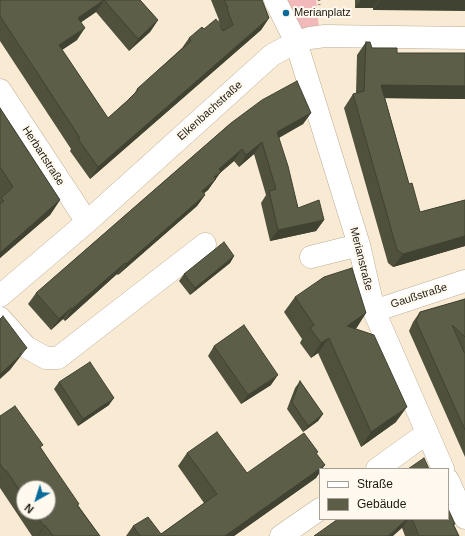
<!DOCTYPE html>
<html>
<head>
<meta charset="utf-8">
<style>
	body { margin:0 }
	#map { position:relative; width:465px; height:536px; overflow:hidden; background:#f9ead3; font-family:Arial,sans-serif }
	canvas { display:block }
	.legend { position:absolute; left:319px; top:468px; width:130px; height:52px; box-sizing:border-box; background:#fff9ef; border:1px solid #a59f96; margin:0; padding:5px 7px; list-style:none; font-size:12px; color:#1e1911 }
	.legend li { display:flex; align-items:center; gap:8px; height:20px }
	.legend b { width:20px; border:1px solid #a59f96 }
	.north { position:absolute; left:16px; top:480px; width:40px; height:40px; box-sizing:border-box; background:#fff9ef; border:1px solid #a59f96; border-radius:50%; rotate:219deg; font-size:11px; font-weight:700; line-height:16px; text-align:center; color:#1e1911 }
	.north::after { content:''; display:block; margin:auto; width:14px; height:18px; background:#0b6b9a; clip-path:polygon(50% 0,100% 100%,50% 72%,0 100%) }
</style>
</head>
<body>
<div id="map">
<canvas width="465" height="536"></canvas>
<ul class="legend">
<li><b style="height:5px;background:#fff"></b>Straße</li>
<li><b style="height:11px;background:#5c5e47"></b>Gebäude</li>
</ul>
<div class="north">N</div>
</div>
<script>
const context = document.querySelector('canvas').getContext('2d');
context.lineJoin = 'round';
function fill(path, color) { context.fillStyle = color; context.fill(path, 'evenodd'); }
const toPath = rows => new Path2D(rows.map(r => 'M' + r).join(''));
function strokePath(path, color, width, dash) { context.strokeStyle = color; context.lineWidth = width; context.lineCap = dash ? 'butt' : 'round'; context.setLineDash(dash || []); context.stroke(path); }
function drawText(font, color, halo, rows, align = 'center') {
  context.font = font + ' Arial,sans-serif'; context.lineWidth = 4; context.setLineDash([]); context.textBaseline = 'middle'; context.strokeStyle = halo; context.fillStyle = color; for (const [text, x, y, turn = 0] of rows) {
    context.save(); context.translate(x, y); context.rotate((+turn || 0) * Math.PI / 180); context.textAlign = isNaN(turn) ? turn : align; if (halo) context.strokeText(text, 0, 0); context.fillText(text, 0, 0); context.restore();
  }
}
fill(toPath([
	[284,0,316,0,319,27,299,33]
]), '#f2b9ba');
const minor = toPath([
	[275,0,296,42,359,245,374,311,443,469],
	[0,90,87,222],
	[311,257,359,245],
	[0,296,87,222,272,55,296,42,310,38,325,36,465,38],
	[374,311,465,281],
	[0,318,26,347,46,358,58,358,205,244],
	[377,469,427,433],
	[448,480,465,518],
	[281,536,320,509]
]);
strokePath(minor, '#bcae98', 23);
strokePath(toPath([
	[319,0,320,16]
]), '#8a8071', 2.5, [1, 3]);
strokePath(minor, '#fff', 22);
fill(toPath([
	[0,0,140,0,158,20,150,32,129,51,96,12,81,22,77,40,62,50,108,118,127,101,134,94,137,89,144,83,147,80,182,48,189,38,204,29,222,30,218,21,219,20,211,0,262,0,269,18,261,30,90,179,70,151,71,149,0,41],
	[355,0,465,0,373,10,373,8,355,8],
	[366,42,372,48,397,53,465,53,465,99,385,98,409,184,420,212,465,200,465,246,393,267,388,263,344,108,353,94,356,94,357,55],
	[0,108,60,200,50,215,0,258],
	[311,113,303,124,279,138,298,208,324,220,316,231,270,241,261,203,266,195,254,154,239,167,234,161,220,173,208,190,204,193,205,195,197,206,118,275,117,274,65,321,63,319,51,330,28,304,36,293,231,123],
	[234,256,230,263,190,295,179,281,184,274],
	[295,297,366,313,355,329,396,422,361,447,318,353,311,358,300,343,302,339,284,312],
	[465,299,465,353,464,353,465,354,465,457,409,331,413,322,420,312],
	[214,346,271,385,241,404,208,356],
	[300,381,323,414,318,421,303,432,287,409,295,388],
	[59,382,109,405,78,426,54,389],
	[0,416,41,448,78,505,100,536,32,536,0,488],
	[24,488,48,512,24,512],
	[187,453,247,473,317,454,320,469,320,472,316,478,234,536,126,536,133,526,161,534,204,503,178,466],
	[338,519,448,519,455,524,454,525,459,536,405,536,402,528]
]), '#4f513d');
fill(toPath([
	[104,0,96,12,70,30,78,18],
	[361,0,379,0,373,8,355,8],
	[380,0,465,0,465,11,373,10],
	[269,18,261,30,90,179,98,167],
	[158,20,150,32,129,51,138,39],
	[85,28,77,40,51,57,59,45],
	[381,85,465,86,465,99,372,98],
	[311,113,303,124,269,143,277,132],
	[262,142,254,154,239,167,246,155],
	[242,149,234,161,220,173,208,190,194,202,202,191,219,169],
	[205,195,197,206,118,275,126,264],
	[60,200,50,215,0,258,0,253],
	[324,220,316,231,270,241,278,230],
	[465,236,465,246,393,267,403,254],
	[234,256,230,263,190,295,195,288],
	[125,263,117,274,65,321,72,309],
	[71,308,63,319,51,330,59,319],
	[366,313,356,329,336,341,347,326],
	[329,338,318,353,311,358,321,343],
	[27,348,10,370,0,379,0,374],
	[278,375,271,385,241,404,248,395],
	[114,398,109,405,78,426,83,419],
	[407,407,396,422,361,447,371,432],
	[323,414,318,421,303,432,308,426],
	[325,465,322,469,320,469,320,472,316,478,234,536,225,536],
	[407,519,408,519,402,528,393,536,388,536],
	[45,525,38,536,37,536,44,526]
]), '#404232');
const building = toPath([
	[0,0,140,0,158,20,138,39,104,0,78,18,85,28,59,45,108,118,127,101,138,90,137,89,147,80,191,41,189,38,202,27,204,29,216,19,223,31,233,25,227,9,228,8,224,0,262,0,269,18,98,167,78,139,80,138,0,16,0,0],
	[366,42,370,42,372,48,397,48,397,53,465,53,465,86,381,85,409,184,412,183,420,212,465,200,465,236,403,254,397,250,353,94,364,91,366,42],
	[297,81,311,113,277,132,288,166,298,208,319,200,324,220,278,230,269,191,276,189,262,142,246,155,242,149,219,169,221,172,214,177,216,179,202,191,205,195,126,264,125,263,72,309,71,308,59,319,36,293,231,123,262,100,297,81],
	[0,108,60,200,0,253,0,204,4,201,1,198,13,187,0,167,0,108],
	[224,242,234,256,195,288,184,274,224,242],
	[352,268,366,313,347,326,374,335,407,407,371,432,329,338,321,343,310,328,314,325,295,297,324,277,352,268],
	[465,299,465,337,452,325,465,354,465,430,416,321,420,312,465,299],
	[3,316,27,348,20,354,21,355,0,374,0,319,3,316],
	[244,325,278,375,248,395,214,346,244,325],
	[90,362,114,398,83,419,59,382,90,362],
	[300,381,323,414,308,426,292,402,300,381],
	[15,406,43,445,40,447,79,504,77,505,100,536,53,536,45,525,44,526,34,512,48,512,48,488,24,488,24,497,6,470,5,471,0,464,0,416,15,406],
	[217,432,247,473,304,433,318,452,316,453,325,465,225,536,140,536,133,526,148,517,161,534,217,494,187,453,217,432],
	[424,458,429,469,408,469,424,458],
	[448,509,455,524,453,524,459,536,419,536,412,519,448,519,448,509],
	[338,519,407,519,388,536,314,536,338,519]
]);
fill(building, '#5c5e47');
strokePath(building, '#404232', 1);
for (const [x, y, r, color] of [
	[286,13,4,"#0b6b9a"]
]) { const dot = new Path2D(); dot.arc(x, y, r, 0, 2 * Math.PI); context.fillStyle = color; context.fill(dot); strokePath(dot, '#fff9ef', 1.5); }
drawText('11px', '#1e1911', '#fff9ef', [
	["Merianplatz",294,13]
], 'left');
drawText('11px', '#1e1911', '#fff9ef', [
	["Elkenbachstraße",210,111,-42],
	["Herbartstraße",43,156,57],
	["Merianstraße",361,259,76],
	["Gaußstraße",419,296,-18]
]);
</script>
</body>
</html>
